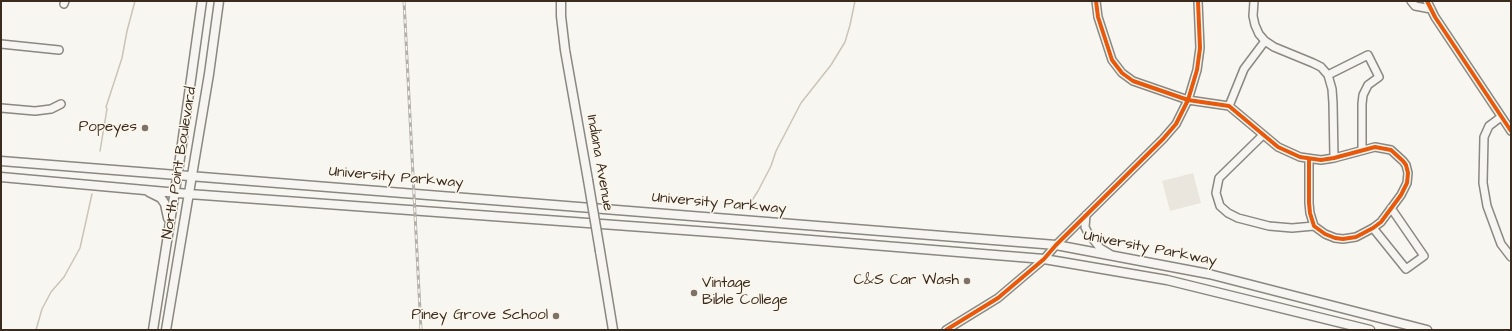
<!DOCTYPE html>
<html>
<head>
<meta charset="utf-8">
<style>
	body { margin:0 }
	#map { position:relative; width:1512px; height:331px; overflow:hidden; background:#f8f6f0; font-family:"Architects Daughter",sans-serif }
	canvas { display:block }
	.frame { position:absolute; inset:0; border:2px solid #3b2a1e; pointer-events:none }
</style>
</head>
<body>
<div id="map">
<canvas width="1512" height="331"></canvas>
<div class="frame"></div>
</div>
<script>
const context = document.querySelector('canvas').getContext('2d');
context.lineJoin = 'round';
function fill(path, color) { context.fillStyle = color; context.fill(path, 'evenodd'); }
const toPath = rows => new Path2D(rows.map(r => 'M' + r).join(''));
function strokePath(path, color, width, dash) { context.strokeStyle = color; context.lineWidth = width; context.lineCap = dash ? 'butt' : 'round'; context.setLineDash(dash || []); context.stroke(path); }
function drawText(font, color, halo, rows, align = 'center') {
  context.font = font + ' "Architects Daughter",sans-serif'; context.lineWidth = 3; context.setLineDash([]); context.textBaseline = 'middle'; context.strokeStyle = halo; context.fillStyle = color; for (const [text, x, y, turn = 0] of rows) {
    context.save(); context.translate(x, y); context.rotate((+turn || 0) * Math.PI / 180); context.textAlign = isNaN(turn) ? turn : align; if (halo) context.strokeText(text, 0, 0); context.fillText(text, 0, 0); context.restore();
  }
}
fill(toPath([
	[1193,173,1201,203,1170,211,1162,181]
]), '#eae6dd');
strokePath(toPath([
	[100,151,107,109,106,107,122,58,127,31,135,1],
	[751,202,758,191,771,166,776,151,801,103,831,65,845,42,850,25,855,1],
	[36,330,42,309,51,292,64,277,80,248,92,194]
]), '#cac4b9', 1.5);
const minor = toPath([
	[1096,1,1098,17,1112,60,1122,73,1133,81,1188,100,1229,106,1278,147,1300,157,1321,160,1334,158,1375,147,1391,150,1403,161,1406,165,1408,173,1407,183,1401,195,1381,222,1373,228,1356,237,1343,239,1335,238,1325,234,1314,226,1310,213,1309,203,1309,159],
	[1254,1,1253,16,1255,25,1259,34,1265,41,1274,47,1313,63,1321,67,1328,75,1332,89,1333,103,1334,158],
	[1411,1,1415,6,1431,9],
	[1427,1,1435,17,1511,131],
	[64,4,65,1],
	[1,44,59,50],
	[1328,75,1368,55,1379,77,1368,85,1363,95,1362,104,1362,150],
	[1229,106,1244,69,1265,41],
	[1,108,35,111,51,109,61,104],
	[1501,117,1489,126,1484,137,1483,183,1487,206,1501,244,1511,257],
	[1263,135,1219,178,1216,193,1220,206,1228,213,1238,218,1269,226,1292,228,1314,226],
	[1086,215,1085,227,1088,233,1100,248,1110,254],
	[1373,228,1406,269,1424,256,1391,208],
	[946,330,998,298,1044,259,1056,245,1163,139,1176,124,1188,100,1197,70,1200,48,1198,1]
]);
const major = toPath([
	[561,1,561,16,565,50,588,180],
	[1,161,1056,245,1209,274,1427,330],
	[1,177,189,194,725,233,1044,259,1167,280,1370,330],
	[149,192,161,198,165,204,168,218],
	[600,251,613,330],
	[153,330,179,165,202,1],
	[166,330,209,74,219,1]
]);
strokePath(minor, '#8b8781', 10);
strokePath(major, '#8b8781', 11);
strokePath(minor, '#f6f5f1', 7);
strokePath(major, '#f6f5f1', 8);
const rail = toPath([
	[404,1,421,330]
]);
strokePath(rail, '#b3b0ac', 3);
strokePath(rail, '#fbf7ec', 1.5, [4.5]);
const majorBridge = toPath([
	[588,180,600,251]
]);
strokePath(majorBridge, '#8b8781', 11, []);
strokePath(majorBridge, '#f6f5f1', 8);
strokePath(toPath([
	[1096,1,1098,17,1112,60,1122,73,1133,81,1188,100,1229,106,1278,147,1300,157,1321,160,1334,158,1375,147,1391,150,1403,161,1406,165,1408,173,1407,183,1401,195,1381,222,1373,228,1356,237,1343,239,1335,238,1325,234,1314,226,1310,213,1309,203,1309,159],
	[1427,1,1435,17,1511,131],
	[946,330,998,298,1044,259,1056,245,1163,139,1176,124,1188,100,1197,70,1200,48,1198,1]
]), '#e8590c', 4);
for (const [x, y, r, color] of [
	[145,128,4,"#7d7168"],
	[967,281,4,"#7d7168"],
	[694,293,4,"#7d7168"],
	[556,316,4,"#7d7168"]
]) { const dot = new Path2D(); dot.arc(x, y, r, 0, 2 * Math.PI); context.fillStyle = color; context.fill(dot); strokePath(dot, '#fbf7ec', 1.5); }
drawText('15px', '#3b2a1e', '#fbf7ec', [
	["Popeyes",137,128],
	["C&S Car Wash",959,281],
	["Vintage",702,284,"left"],
	["Bible College",702,301,"left"],
	["Piney Grove School",548,316]
], 'right');
drawText('15px', '#3b2a1e', '#fbf7ec', [
	["North Point Boulevard",180,163,-81],
	["Indiana Avenue",599,163,80],
	["University Parkway",396,178,5],
	["University Parkway",719,204,5],
	["University Parkway",1150,249,11]
]);
</script>
</body>
</html>
